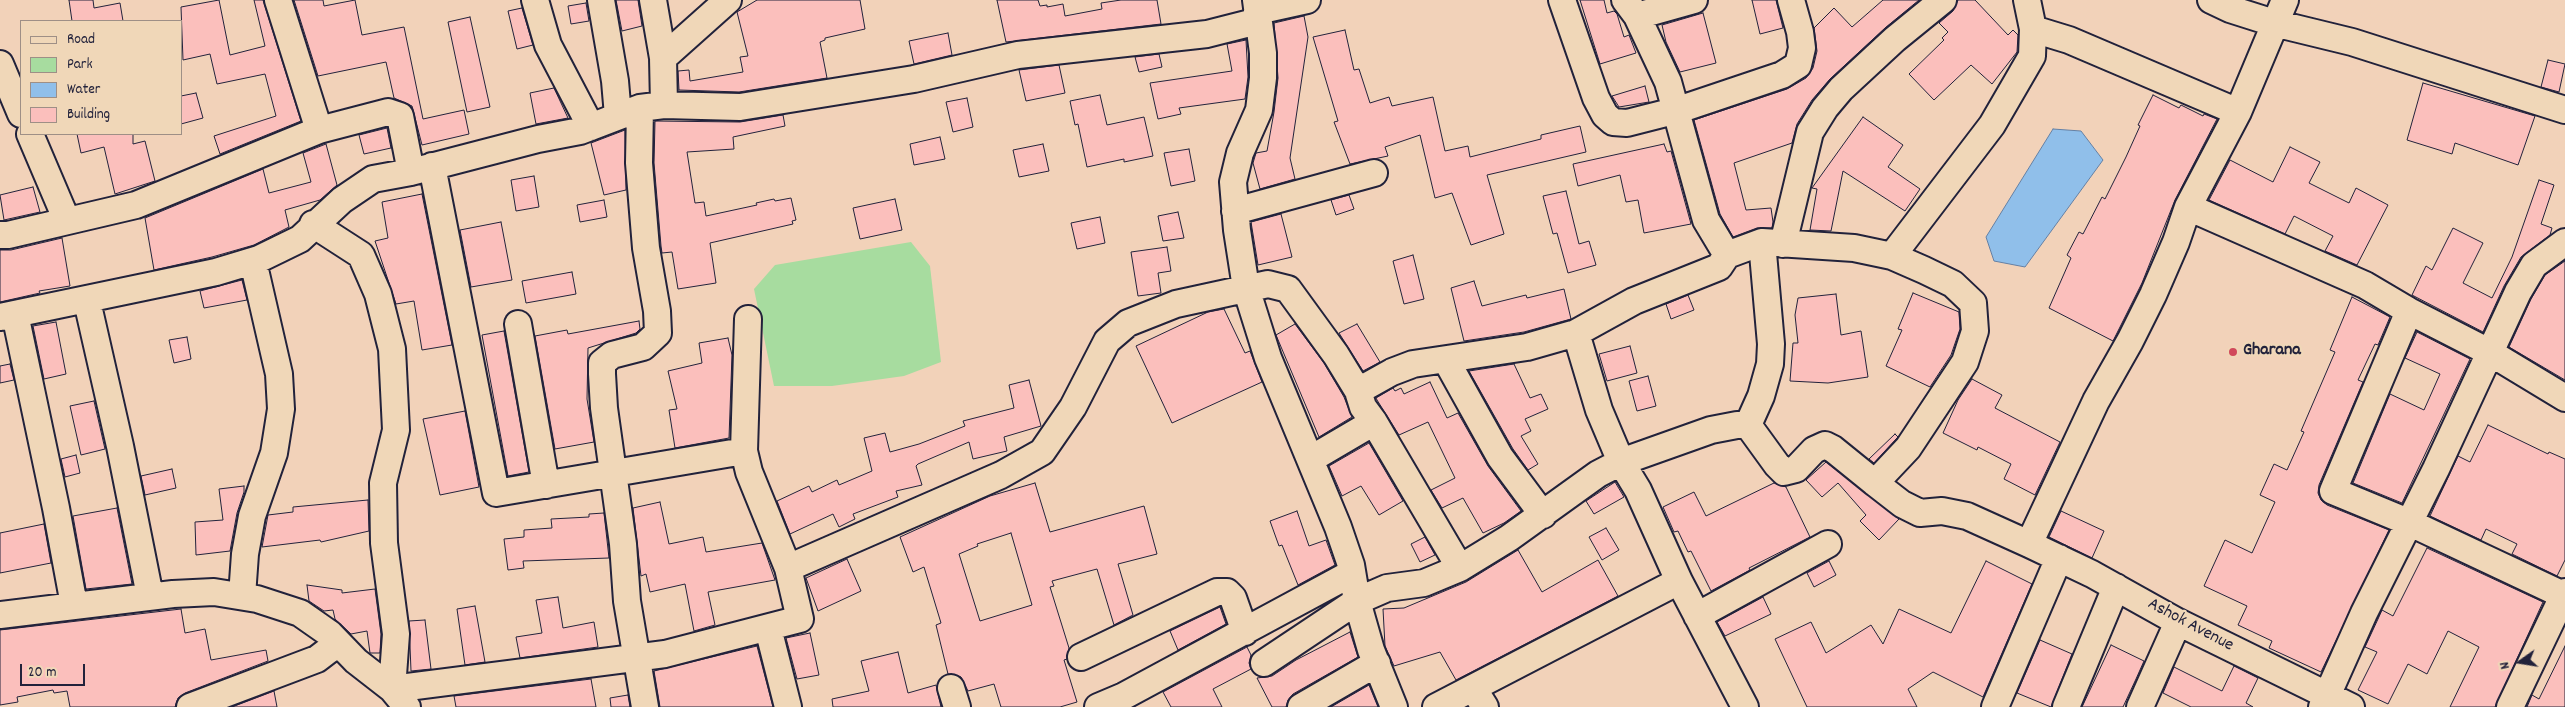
<!DOCTYPE html>
<html>
<head>
<meta charset="utf-8">
<style>
	body { margin:0 }
	#map { position:relative; width:2565px; height:707px; overflow:hidden; background:#f2d2b9; font-family:Dekko,sans-serif }
	canvas { display:block }
	.legend { position:absolute; left:20px; top:20px; width:162px; height:115px; box-sizing:border-box; background:#f0d7b8; border:1px solid #9e8f86; margin:0; padding:6px 9px; list-style:none; font-size:15px; color:#22223b }
	.legend li { display:flex; align-items:center; gap:10px; height:25px }
	.legend b { width:25px; border:1px solid #9e8f86 }
	.north { position:absolute; left:2495px; top:637px; width:50px; height:50px; -webkit-text-stroke:4px #f0d7b8; paint-order:stroke; rotate:257deg; font-size:14px; font-weight:700; line-height:20px; text-align:center; color:#22223b }
	.north::after { content:''; display:block; margin:auto; width:18px; height:22px; background:#22223b; clip-path:polygon(50% 0,100% 100%,50% 72%,0 100%) }
	.scale { position:absolute; left:20px; top:664px; width:65px; height:22px; box-sizing:border-box; border:2px solid #22223b; border-top:0; padding-left:6px; font-size:15px; line-height:18px; white-space:nowrap; color:#22223b; -webkit-text-stroke:4px #f0d7b8; paint-order:stroke }
</style>
</head>
<body>
<div id="map">
<canvas width="2565" height="707"></canvas>
<ul class="legend">
<li><b style="height:6px;background:#f0d7b8"></b>Road</li>
<li><b style="height:14px;background:#a7dc9f"></b>Park</li>
<li><b style="height:14px;background:#90bfea"></b>Water</li>
<li><b style="height:14px;background:#fbbfbc"></b>Building</li>
</ul>
<div class="north">N</div>
<div class="scale">20 m</div>
</div>
<script>
const context = document.querySelector('canvas').getContext('2d');
context.lineJoin = 'round';
function fill(path, color) { context.fillStyle = color; context.fill(path, 'evenodd'); }
const toPath = rows => new Path2D(rows.map(r => 'M' + r).join(''));
function strokePath(path, color, width, dash) { context.strokeStyle = color; context.lineWidth = width; context.lineCap = dash ? 'butt' : 'round'; context.setLineDash(dash || []); context.stroke(path); }
function drawText(font, color, halo, rows, align = 'center') {
  context.font = font + ' Dekko,sans-serif'; context.lineWidth = 4.5; context.setLineDash([]); context.textBaseline = 'middle'; context.strokeStyle = halo; context.fillStyle = color; for (const [text, x, y, turn = 0] of rows) {
    context.save(); context.translate(x, y); context.rotate((+turn || 0) * Math.PI / 180); context.textAlign = isNaN(turn) ? turn : align; if (halo) context.strokeText(text, 0, 0); context.fillText(text, 0, 0); context.restore();
  }
}
fill(toPath([
	[911,242,930,266,941,362,904,376,832,386,774,386,754,289,775,265]
]), '#a7dc9f');
const water = toPath([
	[2053,129,2081,131,2103,160,2025,267,1994,261,1986,237,2053,129]
]);
fill(water, '#90bfea');
strokePath(water, '#6480a4', 1);
const building = toPath([
	[69,0,93,0,94,8,120,3,123,21,72,21,69,0],
	[219,0,230,55,265,46,254,0,263,0,301,121,220,154,214,136,276,116,265,74,217,84,210,54,183,60,181,7,219,0],
	[294,0,323,0,324,6,355,0,362,35,404,27,423,119,464,110,469,134,422,145,412,106,394,98,386,62,318,76,294,0],
	[616,0,638,0,642,26,622,31,616,0],
	[757,0,860,0,865,29,825,38,825,40,820,42,827,78,739,92,679,90,678,71,689,70,690,81,743,72,740,57,748,56,737,12,757,0],
	[997,0,1038,0,1040,6,1047,5,1047,7,1063,4,1065,16,1102,9,1101,3,1121,0,1157,0,1161,24,1006,42,997,0],
	[1580,0,1604,0,1607,13,1614,11,1617,14,1624,37,1629,35,1636,53,1600,64,1580,0],
	[1752,0,1776,0,1783,28,1760,34,1752,0],
	[1883,0,1919,0,1885,28,1830,79,1812,100,1797,124,1792,143,1734,163,1746,210,1771,208,1773,222,1772,228,1757,228,1733,237,1720,214,1694,120,1787,89,1806,78,1813,68,1817,51,1814,28,1834,8,1852,27,1883,0],
	[1958,0,1975,0,2008,35,2013,30,2018,35,2017,52,1992,84,1971,65,1934,100,1909,74,1944,40,1942,38,1948,32,1939,23,1953,11,1958,0],
	[586,3,589,21,571,24,568,6,586,3],
	[522,8,533,45,517,49,508,11,522,8],
	[1703,13,1716,63,1680,72,1666,42,1662,25,1703,13],
	[1304,16,1308,37,1290,158,1295,179,1260,189,1253,163,1256,153,1267,151,1274,112,1278,78,1274,23,1304,16],
	[470,17,490,107,467,112,448,22,470,17],
	[1345,30,1354,70,1359,69,1370,103,1389,97,1392,106,1433,97,1445,151,1468,146,1470,157,1541,139,1541,135,1580,126,1586,152,1487,175,1504,234,1471,245,1452,193,1435,198,1420,135,1385,147,1388,156,1350,164,1334,122,1338,121,1313,37,1345,30],
	[948,33,952,55,914,64,909,41,948,33],
	[1246,40,1248,77,1245,99,1179,108,1181,114,1158,119,1150,83,1232,71,1227,44,1246,40],
	[1159,54,1162,67,1139,72,1135,57,1159,54],
	[2548,60,2565,64,2559,92,2541,87,2548,60],
	[1059,65,1065,93,1026,101,1019,70,1059,65],
	[2423,83,2535,116,2518,165,2455,143,2452,154,2407,140,2423,83],
	[1645,86,1649,102,1619,107,1612,96,1645,86],
	[554,88,568,118,536,124,530,93,554,88],
	[196,93,203,118,181,124,181,96,196,93],
	[1100,95,1107,125,1144,117,1153,156,1124,162,1124,159,1087,167,1078,124,1075,125,1070,101,1100,95],
	[2153,95,2179,108,2181,105,2203,116,2204,114,2217,119,2175,200,2142,283,2113,341,2049,308,2071,258,2067,255,2079,232,2083,234,2102,197,2105,199,2126,157,2140,126,2138,125,2153,95],
	[967,98,973,127,953,132,946,102,967,98],
	[783,115,785,126,733,137,734,149,687,152,695,203,704,202,706,216,757,205,756,203,774,199,775,201,791,198,796,220,792,221,793,224,710,243,716,283,678,289,672,252,662,253,661,246,654,163,655,121,740,122,783,115],
	[1863,117,1903,145,1888,167,1920,189,1905,211,1843,171,1831,231,1810,230,1817,189,1812,188,1863,117],
	[387,128,391,148,364,154,359,135,387,128],
	[625,130,626,190,604,195,591,143,625,130],
	[77,134,133,134,133,144,145,141,155,181,115,194,104,147,81,153,77,134],
	[940,137,945,159,914,165,910,144,940,137],
	[326,144,337,185,320,200,285,210,289,227,254,245,212,257,154,270,145,218,263,169,269,193,311,182,303,153,326,144],
	[1043,144,1049,171,1019,177,1013,150,1043,144],
	[1664,144,1667,152,1671,151,1691,224,1644,233,1638,200,1626,202,1620,175,1578,186,1573,164,1664,144],
	[2290,147,2320,162,2309,183,2349,203,2356,188,2388,205,2357,265,2325,251,2333,236,2294,216,2285,234,2209,200,2230,160,2273,182,2290,147],
	[1189,149,1195,181,1171,186,1164,153,1189,149],
	[534,176,539,207,516,211,511,180,534,176],
	[2539,180,2554,185,2541,224,2552,228,2550,235,2521,257,2504,286,2483,332,2412,295,2426,266,2432,270,2453,228,2483,243,2463,283,2492,298,2512,257,2539,180],
	[33,187,40,212,4,220,0,195,33,187],
	[1566,191,1579,244,1589,241,1596,265,1568,273,1557,233,1553,234,1543,196,1566,191],
	[422,194,452,345,422,350,414,301,396,304,375,241,388,238,382,202,422,194],
	[1349,195,1354,209,1336,215,1331,200,1349,195],
	[895,199,902,230,860,239,853,208,895,199],
	[604,200,607,217,580,222,577,205,604,200],
	[1178,212,1184,238,1163,241,1158,216,1178,212],
	[1281,214,1292,257,1258,265,1251,222,1281,214],
	[1100,217,1105,243,1077,249,1071,223,1100,217],
	[501,222,512,280,471,287,460,230,501,222],
	[62,238,70,286,39,291,40,293,0,302,0,250,11,250,62,238],
	[1167,247,1171,271,1158,273,1161,293,1138,296,1131,252,1167,247],
	[1413,255,1424,299,1404,304,1393,261,1413,255],
	[2565,261,2565,380,2509,347,2531,299,2545,275,2565,261],
	[572,272,576,294,526,303,522,281,572,272],
	[242,280,247,300,204,308,200,291,242,280],
	[1474,281,1482,306,1526,295,1527,298,1564,289,1571,319,1524,332,1464,341,1451,288,1474,281],
	[1913,293,1959,312,1960,329,1951,355,1930,387,1886,366,1902,330,1898,329,1913,293],
	[1836,294,1841,335,1861,331,1868,377,1828,383,1790,381,1793,343,1798,343,1795,315,1798,298,1836,294],
	[1688,295,1694,310,1671,319,1666,304,1688,295],
	[2352,297,2390,317,2378,345,2375,344,2358,380,2363,382,2319,485,2318,493,2321,500,2327,505,2389,530,2321,672,2269,648,2272,641,2238,625,2247,606,2204,586,2225,540,2252,553,2275,502,2260,495,2274,464,2287,470,2304,432,2301,431,2335,352,2330,350,2352,297],
	[1224,309,1245,353,1250,351,1262,382,1172,423,1136,346,1208,312,1224,309],
	[639,321,640,329,636,333,588,348,587,399,594,442,555,449,535,336,567,330,568,334,639,321],
	[56,322,66,374,44,379,33,326,56,322],
	[1295,324,1324,363,1344,397,1352,417,1319,437,1276,335,1295,324],
	[1357,324,1380,362,1363,371,1339,333,1357,324],
	[504,331,529,472,508,476,482,335,504,331],
	[2417,332,2470,359,2402,503,2353,483,2390,394,2424,410,2440,374,2405,358,2417,332],
	[187,337,191,359,174,363,169,340,187,337],
	[728,338,732,355,729,438,675,448,669,410,677,409,668,371,702,363,699,343,728,338],
	[1630,346,1637,373,1607,381,1599,354,1630,346],
	[10,364,14,380,0,383,0,366,10,364],
	[1514,364,1530,398,1541,394,1548,409,1525,419,1531,431,1521,436,1538,464,1528,470,1513,449,1469,371,1514,364],
	[1648,376,1656,406,1637,411,1629,381,1648,376],
	[1972,379,2002,395,1995,408,2060,442,2035,495,2004,479,2011,464,1978,447,1977,450,1943,433,1958,400,1972,379],
	[1029,380,1041,426,1004,437,1007,451,973,459,969,442,918,464,916,466,922,485,896,491,898,497,853,514,855,519,839,527,833,514,790,534,777,501,809,486,812,492,837,480,839,485,872,471,864,438,885,433,890,452,919,444,965,426,963,421,1014,408,1009,385,1029,380],
	[1430,382,1447,418,1458,413,1488,466,1521,511,1504,523,1483,533,1463,498,1442,508,1431,490,1455,478,1428,422,1399,435,1377,400,1376,398,1393,388,1395,391,1401,388,1404,394,1430,382],
	[94,401,105,449,81,455,70,406,94,401],
	[465,411,479,487,440,495,423,419,465,411],
	[2488,425,2548,454,2549,452,2565,459,2565,560,2557,576,2512,554,2517,544,2486,529,2481,540,2430,516,2458,456,2470,462,2488,425],
	[1895,434,1898,437,1896,439,1874,463,1869,459,1895,434],
	[1369,443,1403,501,1379,515,1361,486,1342,496,1329,466,1369,443],
	[76,455,80,473,65,477,61,459,76,455],
	[1826,462,1899,519,1879,540,1860,521,1866,515,1838,483,1822,497,1806,480,1826,462],
	[172,469,176,488,145,495,141,476,172,469],
	[1615,482,1624,497,1594,514,1586,501,1615,482],
	[1035,483,1050,532,1144,506,1157,554,1118,564,1133,615,1114,625,1097,569,1052,581,1054,586,1050,587,1069,648,1067,659,1064,660,1077,702,1060,707,1001,707,994,684,968,691,961,677,948,674,936,625,941,623,924,567,913,572,900,537,990,496,1035,483],
	[1011,533,1032,605,980,621,959,554,978,546,977,544,1011,533],
	[1774,483,1786,487,1810,537,1749,568,1750,570,1711,591,1691,551,1688,552,1678,531,1674,532,1663,507,1694,492,1706,516,1774,483],
	[244,486,244,492,237,513,230,551,196,555,195,522,223,520,219,489,244,486],
	[368,500,369,531,321,542,320,540,262,547,268,515,293,512,293,507,368,500],
	[660,502,669,544,703,537,706,552,762,543,775,580,708,592,715,625,694,631,685,584,650,592,646,574,641,576,633,508,660,502],
	[117,508,132,584,86,589,73,516,117,508],
	[1297,511,1309,546,1326,540,1335,565,1298,585,1282,545,1279,546,1270,521,1297,511],
	[2061,511,2104,531,2092,558,2049,537,2061,511],
	[604,513,609,558,523,561,524,568,508,570,504,539,524,537,524,530,552,528,551,519,589,517,589,514,604,513],
	[44,524,51,563,0,573,0,533,44,524],
	[1606,528,1619,550,1602,560,1589,537,1606,528],
	[1425,537,1435,555,1420,562,1411,544,1425,537],
	[2427,548,2543,602,2495,707,2450,707,2479,647,2448,631,2427,674,2408,664,2388,704,2358,690,2377,652,2365,647,2378,619,2382,610,2393,616,2427,548],
	[1518,550,1542,592,1598,560,1618,596,1456,680,1440,652,1394,666,1385,646,1383,609,1404,608,1466,582,1518,550],
	[847,559,861,591,818,611,806,578,847,559],
	[1829,561,1836,575,1814,587,1807,573,1829,561],
	[1986,561,2032,584,1983,697,1933,672,1908,689,1917,707,1807,707,1775,639,1811,622,1826,653,1871,625,1883,644,1899,609,1951,633,1986,561],
	[307,585,342,590,342,593,375,589,381,634,380,653,370,653,367,631,351,634,335,619,333,610,324,611,309,601,307,585],
	[558,597,563,628,594,622,598,647,520,658,516,637,542,633,536,600,558,597],
	[1763,597,1771,614,1725,636,1717,622,1763,597],
	[475,606,485,662,465,665,457,609,475,606],
	[1220,607,1226,624,1178,650,1170,631,1220,607],
	[181,609,185,633,205,629,211,660,266,650,268,661,185,693,178,698,175,707,70,707,67,691,54,693,53,690,17,697,18,702,0,705,0,630,181,609],
	[425,620,431,669,411,671,409,621,425,620],
	[1350,632,1358,657,1293,694,1288,700,1286,707,1272,707,1257,678,1272,676,1296,660,1350,632],
	[810,633,819,675,797,679,786,638,810,633],
	[2040,640,2072,654,2051,707,2017,693,2040,640],
	[2111,645,2144,661,2136,679,2123,707,2082,707,2111,645],
	[757,646,773,707,660,707,654,671,757,646],
	[2565,646,2565,707,2527,707,2532,695,2539,699,2565,646],
	[1247,647,1251,655,1249,663,1251,669,1213,689,1222,707,1171,707,1163,692,1247,647],
	[898,652,908,693,936,685,941,707,833,707,832,699,869,691,861,661,898,652],
	[2234,666,2258,678,2246,703,2253,707,2191,707,2163,693,2174,667,2222,691,2234,666],
	[591,679,596,707,456,707,454,696,591,679],
	[1369,685,1378,707,1331,707,1369,685],
	[274,691,277,707,232,707,274,691],
	[628,695,630,707,611,707,610,698,628,695]
]);
fill(building, '#fbbfbc');
strokePath(building, '#22223b', 1);
const minor = toPath([
	[278,0,319,130],
	[535,0,548,45,591,127],
	[601,0,615,81,618,116],
	[653,0,663,58,664,105,740,107,914,79,1018,55,1207,34,1258,21],
	[1256,0,1263,53,1263,78,1259,110,1240,153,1233,182,1237,230,1246,288,1268,358,1338,527,1351,565,1357,601,1371,650,1394,707],
	[1562,0,1596,98,1605,115,1613,122,1627,123,1678,110,1782,75,1798,65,1802,48,1800,32,1791,0],
	[1625,0,1637,16,1668,82,1706,220,1727,255,1762,242,1854,248,1892,256,1924,270,1953,284,1973,303,1975,331,1965,362,1908,448,1875,483,1902,504,1920,513,1942,511,1967,516,2029,544,2092,574,2178,622,2351,707],
	[2211,0,2230,9,2274,23,2352,42,2565,110],
	[1257,11,1307,0],
	[1637,16,1694,0],
	[2033,29,2069,40,2238,112],
	[663,58,728,0],
	[0,64,21,114],
	[640,108,639,163,646,248,657,311,658,333,643,347,612,355,602,363,602,374,604,408,623,544,627,601,645,707],
	[30,134,67,221],
	[432,166,496,493,744,451],
	[2188,207,2365,285,2409,311,2489,352,2565,398],
	[1235,211,1374,173],
	[313,224,361,255,378,294,392,349,396,430,383,483,384,543,396,634,392,689,665,654,800,619,788,568,1001,475,1042,452,1073,407,1107,341,1128,323,1176,304,1268,284,1288,289,1336,355,1358,391],
	[0,235,8,235,136,205,319,130,388,112,400,116,411,172],
	[1783,244,1810,132,1825,108,1841,89,1895,39,1943,0],
	[1892,256,1992,125,2032,56,2033,29,2027,0],
	[87,301,120,446,150,596],
	[2409,311,2333,491,2408,522,2563,595],
	[15,314,56,508,74,605],
	[0,317,216,272,259,259,300,239,342,200,373,179,411,172,538,139,580,131,640,108,664,105],
	[748,319,744,451,749,472,788,568],
	[518,324,546,485],
	[1576,333,1599,410,1621,462,1638,490,1679,581,1745,707],
	[1446,360,1500,457,1543,515],
	[1374,422,1460,568],
	[1748,425,1761,396,1770,364,1771,344,1762,242],
	[1311,459,1374,422,1363,407,1358,391,1392,372,1413,364,1527,347,1576,333,1634,301,1719,267,1727,255],
	[2029,544,2096,401,2130,341,2153,295,2176,242,2188,207,2238,112,2285,0],
	[242,596,245,554,252,516,274,453,281,409,279,374,253,261],
	[0,615,173,594,214,592,257,599,300,613,330,634,356,661,392,689,407,707],
	[1697,616,1828,544],
	[768,628,788,707],
	[1081,657,1217,592,1227,592,1233,598,1245,632],
	[1264,663,1357,601,1387,588,1424,583,1460,568,1509,538,1598,474,1621,462,1711,430,1737,425,1748,425,1777,465,1784,472,1796,469,1814,450,1825,445,1833,449,1875,483],
	[951,688,957,707],
	[1473,688,1485,707],
	[190,707,317,659,338,643],
	[1098,707,1124,696,1352,573],
	[1301,707,1377,663],
	[1436,707,1679,581],
	[1995,707,2059,558],
	[2066,707,2116,587],
	[2140,707,2178,622],
	[2322,707,2364,613,2436,469,2518,292,2534,265,2565,242],
	[2510,707,2565,592]
]);
strokePath(minor, '#22223b', 30);
strokePath(minor, '#f0d7b8', 26);
for (const [x, y, r, color] of [
	[2233,352,5,"#d1495b"]
]) { const dot = new Path2D(); dot.arc(x, y, r, 0, 2 * Math.PI); context.fillStyle = color; context.fill(dot); strokePath(dot, '#f0d7b8', 2); }
drawText('bold 18px', '#22223b', '#f0d7b8', [
	["Gharana",2243,352]
], 'left');
drawText('18px', '#22223b', '#f0d7b8', [
	["Ashok Avenue",2190,626,28]
]);
</script>
</body>
</html>
